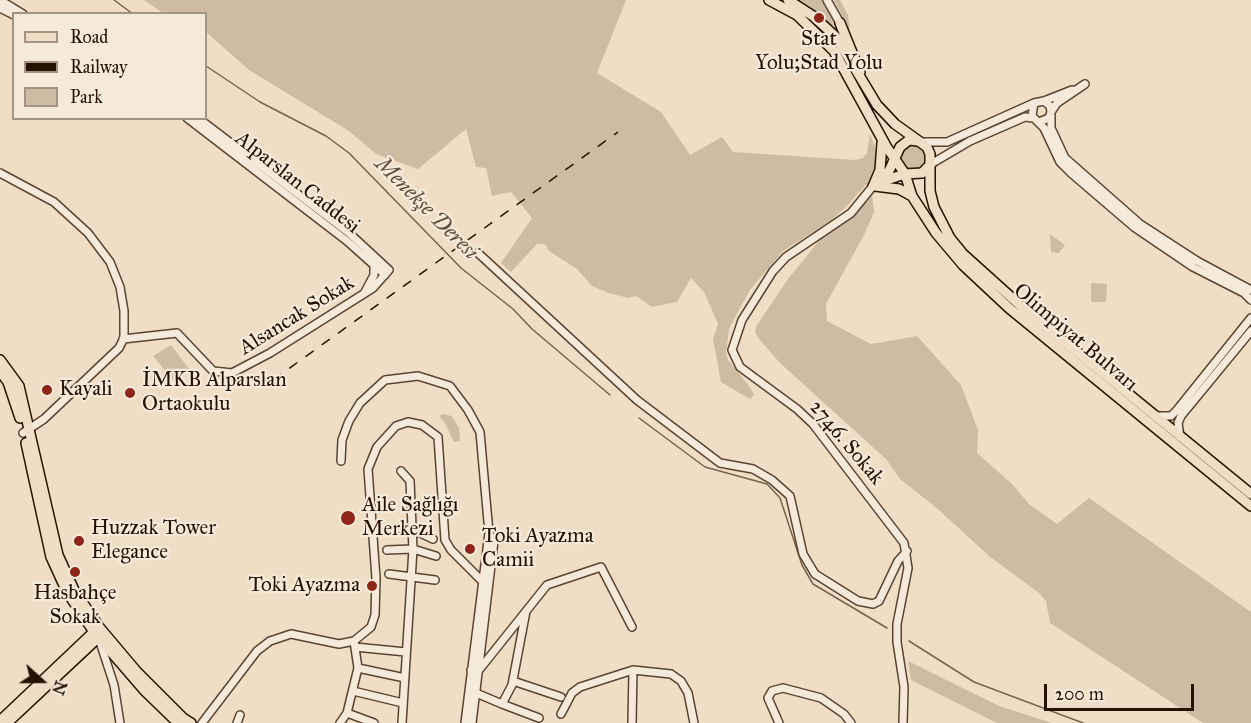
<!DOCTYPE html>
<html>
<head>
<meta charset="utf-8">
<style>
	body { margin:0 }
	#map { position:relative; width:1251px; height:723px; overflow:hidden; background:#efdec5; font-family:"IM FELL Great Primer",serif }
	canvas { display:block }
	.legend { position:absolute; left:12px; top:12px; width:195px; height:108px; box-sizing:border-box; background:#f5ead9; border:2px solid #a39382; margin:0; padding:8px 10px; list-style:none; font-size:18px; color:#271100 }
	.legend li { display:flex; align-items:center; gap:12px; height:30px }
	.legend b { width:30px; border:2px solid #a39382 }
	.north { position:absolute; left:12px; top:651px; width:60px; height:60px; -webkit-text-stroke:4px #f5ead9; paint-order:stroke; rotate:111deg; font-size:16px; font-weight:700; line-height:24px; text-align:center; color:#271100 }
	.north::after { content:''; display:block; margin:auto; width:21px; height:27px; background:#271100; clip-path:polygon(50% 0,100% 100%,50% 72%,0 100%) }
	.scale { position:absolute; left:1044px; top:684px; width:150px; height:27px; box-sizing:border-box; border:3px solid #271100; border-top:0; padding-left:8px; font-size:18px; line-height:21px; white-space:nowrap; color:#271100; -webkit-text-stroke:4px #f5ead9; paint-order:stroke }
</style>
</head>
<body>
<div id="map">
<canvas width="1251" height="723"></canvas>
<ul class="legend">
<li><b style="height:8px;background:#efdec5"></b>Road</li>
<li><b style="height:8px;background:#271100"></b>Railway</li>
<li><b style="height:16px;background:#cdbba4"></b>Park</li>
</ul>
<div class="north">N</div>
<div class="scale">200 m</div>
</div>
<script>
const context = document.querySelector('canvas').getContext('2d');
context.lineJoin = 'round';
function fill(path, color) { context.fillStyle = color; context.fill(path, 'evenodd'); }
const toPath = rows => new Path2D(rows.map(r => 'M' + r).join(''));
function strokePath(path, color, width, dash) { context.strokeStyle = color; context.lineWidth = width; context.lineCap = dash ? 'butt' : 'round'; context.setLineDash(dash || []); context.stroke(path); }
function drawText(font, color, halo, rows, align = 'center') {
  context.font = font + ' "IM FELL Great Primer",serif'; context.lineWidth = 4.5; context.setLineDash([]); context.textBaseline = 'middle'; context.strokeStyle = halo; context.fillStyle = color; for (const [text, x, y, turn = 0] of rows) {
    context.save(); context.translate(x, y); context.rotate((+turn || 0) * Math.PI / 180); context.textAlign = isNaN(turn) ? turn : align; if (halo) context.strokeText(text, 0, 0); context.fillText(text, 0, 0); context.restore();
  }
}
fill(toPath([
	[144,0,626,0,597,73,661,112,690,155,722,137,733,152,855,160,863,158,867,153,870,134,875,147,875,166,868,182,848,205,830,221,783,251,750,290,741,306,729,329,726,353,728,360,750,387,754,395,750,399,721,382,713,339,718,324,704,292,691,278,677,302,652,307,636,296,628,298,609,293,592,286,577,269,549,251,545,244,537,244,511,272,501,263,532,218,511,192,492,196,486,168,476,167,466,129,418,169,376,154,349,131,249,70,206,32,206,14,163,13],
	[798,0,822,0,835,25,831,25],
	[834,0,840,0,848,15,850,31],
	'901 157a13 13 0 1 1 26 0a13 13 0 1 1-26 0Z',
	[872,194,874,212,864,235,826,304,827,321,871,344,917,336,961,385,978,430,977,453,1012,484,1029,504,1057,524,1089,498,1251,612,1251,723,1203,723,1050,623,1046,601,1039,593,989,556,938,509,900,479,886,459,780,363,759,339,755,332,757,325,788,279,822,237,853,216],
	[1050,234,1065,245,1059,253,1051,252],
	[1091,283,1107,284,1106,302,1091,302],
	[171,345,190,370,175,383,153,356],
	[442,414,452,416,459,428,460,441,454,442,445,423,439,416],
	[908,661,999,706,1052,723,997,723,911,680]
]), '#cdbba4');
strokePath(toPath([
	[114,0,133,14],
	[206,66,260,102,326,136,349,153,461,268,513,309,532,329,610,395],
	[639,418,705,467,767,484,780,498,802,565,813,584,887,628],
	[909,641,974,682,1083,723]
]), '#76624e', 1.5);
const minor = toPath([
	[0,0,23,14],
	[827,0,840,23],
	[0,8,14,15],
	[1044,101,1072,90],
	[1051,112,1057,103,1085,84],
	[1051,116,1051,128,1065,158,1140,224,1197,261,1251,290],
	[187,118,347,241,385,275],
	[1039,122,1049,118,1051,112,1050,106,1044,101,1034,103,1032,116,1044,128,1060,162,1071,173,1134,227,1193,267,1244,293,1251,300],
	[922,142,947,142,1034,103],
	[931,164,970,141,1025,117,1033,118],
	[0,173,54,202,88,233,110,262,120,287,124,311,124,338,119,348,44,419,23,433],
	[873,186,851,213,786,257,773,271,742,320,732,350,740,367,797,409,813,424,904,543,908,568,897,624,897,642,904,687,903,723],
	[478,253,637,400,720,463,753,469,772,480,790,496,803,554,815,574,858,601,873,604,879,601,898,561,907,551],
	[365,292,374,275,374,265],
	[123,339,177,333,213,371,232,373,270,353,373,288,389,270,349,233,198,118],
	[1156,416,1171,416,1177,410,1251,318],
	[1180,437,1178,423,1181,416,1251,331],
	[341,461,342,440,349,421,360,403,385,380,418,376,450,386,468,410,480,432,489,533,465,723],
	[401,471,410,481,413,549,402,723],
	[396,528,412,529,433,539],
	[387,550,413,549,436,556],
	[389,574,435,580],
	[99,639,114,685,120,723],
	[355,647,406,652],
	[358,668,405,678],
	[471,670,479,670,547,585,601,567,632,627],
	[513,681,561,697],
	[353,691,403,703],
	[476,693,502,704,512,685,526,611],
	[502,704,539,718],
	[347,713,374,723],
	[561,714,572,693,580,687,633,670,671,674,681,681,688,693,694,723],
	[202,723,257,651,270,641,291,634,339,644,354,641,371,627,375,615,376,578,368,469,377,447,396,426,408,422,422,425,438,437,445,540,451,550,482,581,489,582],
	[237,723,240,715],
	[340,723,347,713,358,668,354,641],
	[472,723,494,541,489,533],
	[632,723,633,670],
	[779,723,768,698,772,691,783,688,821,698,844,714,851,723]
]);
const major = toPath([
	[769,0,797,15,834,51,886,146,905,174,912,196,936,233,963,265,1009,308,1251,506],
	[788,0,813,16,836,37,877,105,895,124,927,147,930,154,930,191,934,207,950,238,963,254,1022,307,1251,494],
	[840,23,860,72],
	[883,181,905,174,922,173,931,164],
	[874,184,880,170,882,143],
	[873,186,889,171,900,147,909,140,918,141],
	[875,186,899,189,912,196],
	[0,360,19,386,58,555,74,590,99,627,137,672,183,718,191,723],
	[0,371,8,382,20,418],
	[26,443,51,557,67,592,94,632,145,691,178,723],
	[0,721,98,628],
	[7,723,102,634]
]);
strokePath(minor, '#594431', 10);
strokePath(major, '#271100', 12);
strokePath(minor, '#f5ead9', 7);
strokePath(major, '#efdec5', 9);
strokePath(toPath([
	[273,380,618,132]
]), '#271100', 1.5, [10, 10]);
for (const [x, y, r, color] of [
	[819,18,6,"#8f2418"],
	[47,390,6,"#8f2418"],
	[130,393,6,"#8f2418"],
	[348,518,8,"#8f2418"],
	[79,541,6,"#8f2418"],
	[470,549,6,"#8f2418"],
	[75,572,6,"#8f2418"],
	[372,586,6,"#8f2418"]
]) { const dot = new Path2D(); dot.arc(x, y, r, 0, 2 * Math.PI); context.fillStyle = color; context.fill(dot); strokePath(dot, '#f5ead9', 2); }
drawText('21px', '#271100', '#f5ead9', [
	["Stat",819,40,"center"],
	["Yolu;Stad Yolu",819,64,"center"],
	["İMKB Alparslan",142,381],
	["Ortaokulu",142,405],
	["Kayali",59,390],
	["Aile Sağlığı",362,506],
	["Merkezi",362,530],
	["Huzzak Tower",91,529],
	["Elegance",91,553],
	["Toki Ayazma",482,537],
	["Camii",482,561],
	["Toki Ayazma",360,586,"right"],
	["Hasbahçe",75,594,"center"],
	["Sokak",75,618,"center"]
], 'left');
drawText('21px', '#271100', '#f5ead9', [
	["Alparslan Caddesi",297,183,38],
	["Alsancak Sokak",297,316,-32],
	["Olimpiyat Bulvarı",1075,338,40],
	["2746. Sokak",846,443,50]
]);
drawText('italic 22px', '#624e3a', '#f5ead9', [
	["Menekşe Deresi",426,209,45]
]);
</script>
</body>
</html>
